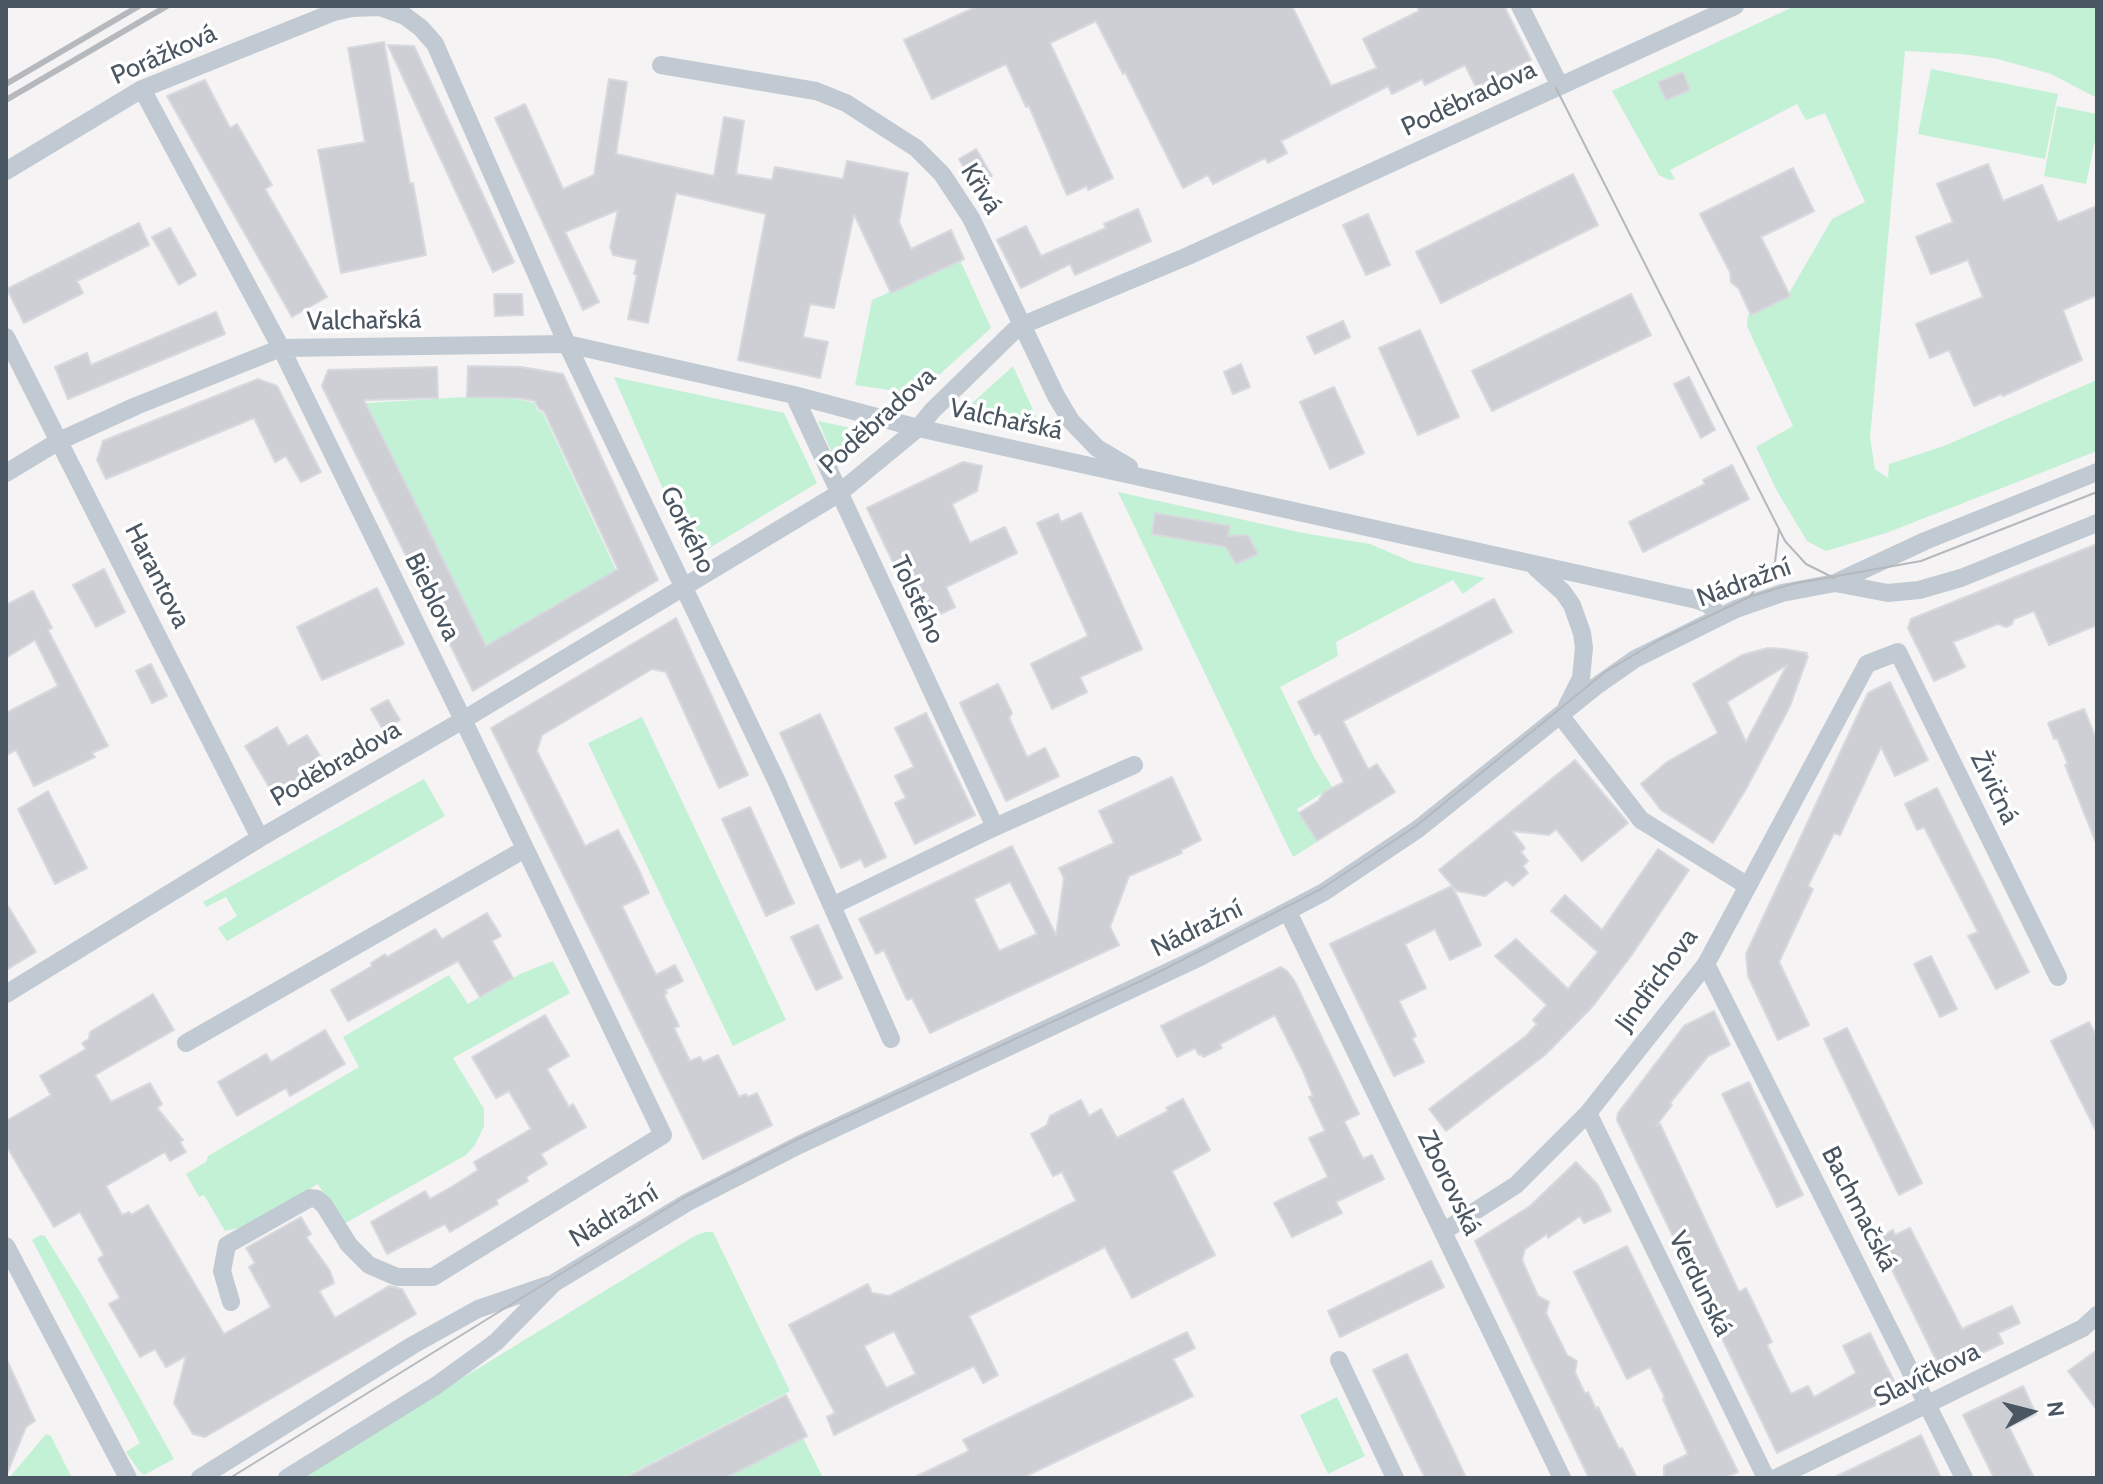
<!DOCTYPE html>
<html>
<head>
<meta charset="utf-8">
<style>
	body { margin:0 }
	#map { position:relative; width:2103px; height:1484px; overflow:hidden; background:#f5f3f3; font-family:Cabin,sans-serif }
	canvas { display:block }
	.frame { position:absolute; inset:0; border:8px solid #4a5661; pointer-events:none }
	.north { position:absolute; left:1991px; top:1372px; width:80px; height:80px; -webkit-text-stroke:6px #fff; paint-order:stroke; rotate:83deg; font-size:22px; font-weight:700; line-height:32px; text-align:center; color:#4a5661 }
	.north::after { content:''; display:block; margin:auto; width:28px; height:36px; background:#4a5661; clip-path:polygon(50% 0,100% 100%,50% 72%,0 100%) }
</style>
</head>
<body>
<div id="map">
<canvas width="2103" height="1484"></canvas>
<div class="frame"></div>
<div class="north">N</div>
</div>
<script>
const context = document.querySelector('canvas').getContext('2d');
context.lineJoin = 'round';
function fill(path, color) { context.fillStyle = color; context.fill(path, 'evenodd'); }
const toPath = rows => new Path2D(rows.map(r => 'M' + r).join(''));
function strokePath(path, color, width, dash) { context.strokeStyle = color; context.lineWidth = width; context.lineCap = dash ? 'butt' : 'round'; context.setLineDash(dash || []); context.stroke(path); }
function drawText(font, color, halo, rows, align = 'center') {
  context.font = font + ' Cabin,sans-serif'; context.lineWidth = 7; context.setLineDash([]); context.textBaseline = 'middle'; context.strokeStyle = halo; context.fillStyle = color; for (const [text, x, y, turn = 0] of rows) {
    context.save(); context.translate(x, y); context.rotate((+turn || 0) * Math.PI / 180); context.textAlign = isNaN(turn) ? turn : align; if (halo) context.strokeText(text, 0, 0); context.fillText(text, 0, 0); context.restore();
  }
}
fill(toPath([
	[1795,6,2097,6,2097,98,2051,74,1998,59,1962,54,1905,51,1870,438,1875,469,1888,478,1889,464,1944,446,2097,380,2097,451,1886,533,1826,551,1807,541,1777,491,1756,447,1793,426,1747,326,1748,315,1788,295,1832,219,1865,202,1825,113,1806,120,1797,104,1670,170,1675,179,1669,180,1659,175,1612,91],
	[1931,69,2058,94,2045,159,1918,134],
	[2057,106,2097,114,2097,131,2086,184,2044,176],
	[960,260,991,328,918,394,855,385,872,300],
	[1013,366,1045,436,958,416],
	[614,377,784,413,817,483,693,558],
	[466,397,517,399,535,403,537,410,543,413,616,570,487,646,483,643,364,407,367,403],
	[818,421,866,431,868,440,838,467],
	[1118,492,1303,533,1370,544,1412,562,1485,578,1463,594,1453,580,1336,642,1338,656,1280,687,1314,757,1332,787,1297,809,1317,842,1293,857],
	[642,717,786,1020,733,1046,588,743],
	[424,779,445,816,227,941,218,928,237,916,226,897,206,907,203,902],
	[553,961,570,993,453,1058,484,1109,484,1126,475,1145,466,1155,342,1225,318,1184,244,1227,225,1231,204,1195,199,1197,186,1174,206,1162,208,1156,359,1067,343,1037,449,975,468,1004,520,974],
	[706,1232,713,1232,790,1391,622,1478,299,1478,696,1235],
	[41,1235,45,1236,82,1295,174,1459,144,1475,139,1471,126,1452,140,1443,32,1240],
	[1337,1397,1365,1456,1328,1474,1300,1415],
	[46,1434,51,1436,72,1478,9,1478],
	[803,1438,823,1478,725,1478]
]), '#c3f1d5');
const building = toPath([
	[978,6,1292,6,1331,86,1377,68,1363,39,1419,11,1417,6,1504,6,1531,60,1476,87,1465,65,1425,85,1422,79,1392,94,1388,86,1281,141,1287,153,1268,163,1265,158,1213,184,1208,175,1183,188,1125,72,1123,74,1096,21,1050,43,1113,178,1088,190,1087,186,1067,195,1029,106,1026,107,1006,64,932,99,904,40,978,6],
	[384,42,410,184,413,183,426,255,341,273,318,150,365,142,348,48,384,42],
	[388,45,414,46,514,262,493,272,388,45],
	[1683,72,1690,90,1666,100,1658,82,1683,72],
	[609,79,627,82,616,154,714,176,724,117,744,121,736,174,772,180,775,167,843,179,847,161,908,173,899,222,911,249,951,230,964,259,891,293,854,214,834,308,810,304,803,337,828,342,820,378,738,360,766,214,676,193,648,323,628,319,637,275,634,274,637,260,613,255,610,247,618,210,565,232,599,302,583,310,495,118,525,104,563,189,594,175,609,79],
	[205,80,230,128,237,124,272,185,265,189,327,297,292,317,167,96,205,80],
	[976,149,992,176,975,186,959,159,976,149],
	[1988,164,2003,201,2042,185,2058,222,2097,206,2097,295,2063,310,2082,360,2003,396,2001,394,1974,406,1949,350,1930,358,1916,324,1983,297,1968,260,1931,274,1916,237,1953,222,1937,184,1988,164],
	[1793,168,1814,211,1761,237,1790,296,1751,315,1739,289,1731,282,1730,272,1700,214,1793,168],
	[1573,174,1598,225,1441,303,1416,252,1573,174],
	[1138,209,1151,241,1075,275,1070,264,1021,288,997,240,1026,226,1041,256,1106,228,1104,224,1138,209],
	[1368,214,1390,265,1366,275,1343,225,1368,214],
	[139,223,149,245,77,281,83,293,24,323,7,289,139,223],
	[170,228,196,275,179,285,152,237,170,228],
	[494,294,522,294,523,315,495,316,494,294],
	[1631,294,1651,335,1492,411,1472,371,1631,294],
	[216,312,225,334,68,399,55,367,87,353,91,365,216,312],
	[1343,321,1350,337,1315,354,1307,337,1343,321],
	[1420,330,1459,417,1418,435,1379,348,1420,330],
	[1241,364,1250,387,1233,394,1224,372,1241,364],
	[468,366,521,367,563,374,658,580,473,691,322,386,328,370,437,367,438,398,364,400,486,646,618,569,544,411,539,409,535,401,519,398,467,397,468,366],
	[1689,377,1715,430,1701,438,1674,384,1689,377],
	[258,379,277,386,321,472,301,482,286,456,275,462,254,418,106,479,97,460,103,441,258,379],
	[1334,387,1364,453,1330,469,1300,402,1334,387],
	[963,462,982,466,977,491,952,504,970,543,1005,527,1017,553,946,587,955,607,922,623,867,508,963,462],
	[1732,465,1749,499,1643,552,1629,522,1705,484,1703,480,1732,465],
	[1081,513,1142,649,1080,677,1087,692,1052,709,1031,664,1088,636,1037,523,1058,514,1061,522,1081,513],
	[1155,513,1230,526,1228,536,1248,535,1258,554,1236,564,1226,547,1152,534,1155,513],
	[2097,544,2097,625,2049,645,2034,611,2014,619,2012,624,2006,627,1998,624,1953,642,1965,667,1934,681,1908,628,1911,619,2097,544],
	[104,569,125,612,96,627,73,585,104,569],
	[377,588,404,644,322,680,297,627,377,588],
	[33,591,52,628,48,630,108,746,92,753,95,757,34,786,16,750,6,755,6,713,58,686,35,640,6,658,6,605,33,591],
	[1494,599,1512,632,1343,721,1368,769,1377,764,1395,792,1317,841,1299,813,1318,801,1324,792,1344,782,1320,733,1315,735,1298,702,1494,599],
	[676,618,748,775,719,788,666,672,652,669,542,735,537,751,585,846,618,830,638,868,649,893,622,906,656,975,675,965,683,981,665,990,667,993,664,995,679,1026,674,1028,690,1061,700,1057,703,1062,718,1055,739,1097,746,1094,748,1097,757,1093,772,1125,703,1159,491,728,676,618],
	[1768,648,1784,649,1807,653,1805,654,1808,656,1790,706,1746,789,1713,843,1661,810,1641,784,1667,762,1718,733,1693,684,1742,655,1768,648],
	[1787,665,1746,742,1727,702,1787,665],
	[151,664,167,696,152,703,136,671,151,664],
	[1890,682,1928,760,1895,776,1881,747,1840,835,1834,833,1808,886,1813,889,1779,962,1809,1025,1778,1040,1748,976,1746,954,1868,693,1890,682],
	[998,684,1012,713,1009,718,1027,757,1045,748,1059,776,1006,801,960,703,998,684],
	[388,700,400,720,383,730,371,709,388,700],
	[2084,709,2097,741,2096,843,2065,765,2068,764,2057,738,2054,739,2048,723,2084,709],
	[926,713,975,815,915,844,895,803,906,798,895,776,914,767,895,728,926,713],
	[820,714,886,857,865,867,861,859,841,868,780,733,820,714],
	[277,727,288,746,307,735,327,767,281,794,277,788,272,792,245,746,277,727],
	[1575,760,1628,823,1582,861,1556,829,1549,835,1512,831,1525,848,1521,852,1528,861,1523,866,1528,873,1513,886,1506,880,1485,896,1457,891,1439,870,1575,760],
	[1172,777,1201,840,1181,850,1182,853,1129,876,1110,927,1119,945,930,1033,912,998,907,1000,884,950,876,954,859,919,1012,846,1056,935,1064,878,1059,868,1114,843,1099,811,1172,777],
	[1010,882,1037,934,999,951,974,899,1010,882],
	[1937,788,2029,972,1996,989,1968,936,1978,932,1924,827,1917,830,1905,804,1937,788],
	[48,791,87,868,55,884,18,809,48,791],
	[750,807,794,903,766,916,722,819,750,807],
	[1658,849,1689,870,1631,956,1593,1006,1545,1055,1446,1131,1429,1109,1526,1036,1537,1024,1533,1020,1547,1005,1495,956,1516,939,1568,989,1598,952,1551,911,1565,895,1602,930,1658,849],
	[1452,886,1481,945,1450,960,1435,929,1405,944,1426,988,1399,1001,1416,1036,1412,1038,1424,1062,1394,1076,1330,944,1452,886],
	[6,903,36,952,6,970,6,903],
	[487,913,501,936,492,941,513,978,480,997,458,961,348,1021,331,990,372,966,371,963,385,954,387,957,435,929,442,939,487,913],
	[818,925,842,978,816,990,791,937,818,925],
	[1931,956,1957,1009,1940,1017,1914,964,1931,956],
	[1281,967,1287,971,1294,980,1359,1114,1344,1121,1363,1159,1372,1155,1384,1179,1336,1202,1342,1213,1292,1237,1274,1203,1328,1177,1309,1138,1325,1131,1309,1097,1313,1096,1303,1071,1275,1015,1220,1044,1222,1048,1203,1057,1201,1054,1199,1055,1195,1048,1177,1057,1161,1026,1281,967],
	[153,994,174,1030,95,1075,111,1102,150,1083,162,1104,157,1108,183,1140,180,1142,186,1152,170,1161,165,1152,106,1186,122,1215,129,1212,131,1215,148,1205,224,1334,271,1307,249,1267,255,1263,246,1248,301,1217,311,1234,306,1237,330,1271,334,1283,319,1291,335,1318,389,1286,402,1289,416,1314,205,1437,193,1434,174,1403,186,1356,166,1367,155,1349,140,1357,109,1304,120,1298,98,1259,104,1255,80,1212,54,1227,6,1145,6,1121,51,1095,40,1076,86,1049,82,1043,89,1039,90,1032,153,994],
	[1714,1011,1730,1045,1708,1056,1670,1103,1672,1105,1656,1126,1660,1124,1739,1292,1746,1288,1772,1342,1767,1345,1791,1394,1808,1386,1814,1397,1856,1373,1843,1346,1870,1333,1900,1393,1777,1453,1617,1120,1618,1113,1684,1026,1714,1011],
	[545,1015,569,1056,547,1069,569,1107,573,1104,586,1127,541,1154,547,1164,526,1177,528,1181,496,1200,498,1204,450,1232,445,1224,387,1254,371,1222,425,1191,430,1199,453,1186,478,1170,474,1162,531,1129,509,1091,496,1098,472,1057,545,1015],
	[2089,1022,2097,1037,2097,1133,2051,1041,2089,1022],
	[1847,1028,1922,1183,1899,1195,1824,1039,1847,1028],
	[325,1030,345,1064,290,1096,286,1088,237,1116,218,1082,266,1054,271,1062,325,1030],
	[1749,1082,1803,1195,1777,1207,1722,1094,1749,1082],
	[1183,1099,1210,1150,1172,1171,1215,1255,1132,1298,1105,1247,969,1316,998,1375,983,1383,974,1366,834,1435,827,1417,835,1413,789,1325,868,1284,872,1293,889,1296,1076,1201,1062,1172,1053,1176,1031,1134,1047,1125,1050,1116,1081,1100,1089,1116,1101,1109,1117,1138,1168,1111,1166,1108,1183,1099],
	[894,1331,916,1374,886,1388,864,1346,894,1331],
	[1576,1162,1598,1185,1611,1211,1584,1223,1580,1216,1548,1238,1547,1234,1525,1249,1522,1260,1538,1296,1549,1302,1546,1313,1567,1355,1577,1361,1575,1372,1585,1394,1588,1392,1596,1409,1598,1407,1619,1449,1622,1448,1637,1478,1589,1478,1475,1241,1530,1206,1576,1162],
	[1910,1228,1962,1329,2012,1306,2020,1323,1998,1333,2003,1343,1942,1372,1879,1243,1882,1241,1880,1237,1893,1230,1895,1235,1910,1228],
	[1627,1246,1738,1472,1724,1478,1664,1478,1664,1466,1688,1454,1663,1399,1665,1398,1650,1367,1627,1379,1574,1272,1627,1246],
	[1431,1261,1444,1287,1340,1337,1328,1311,1431,1261],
	[1187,1332,1195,1348,1173,1359,1193,1396,1022,1478,913,1478,969,1451,963,1440,1187,1332],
	[2097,1350,2097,1410,2068,1371,2097,1350],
	[1407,1354,1454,1452,1466,1478,1425,1478,1373,1370,1407,1354],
	[6,1358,35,1421,26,1427,7,1474,6,1358],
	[2023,1386,2036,1414,2009,1427,2034,1478,1994,1478,1963,1415,2023,1386],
	[786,1395,807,1436,755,1463,725,1478,625,1478,786,1395],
	[1921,1435,1941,1478,1833,1478,1891,1450,1921,1435]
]);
fill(building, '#cdcfd5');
strokePath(building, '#d7d9de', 2);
strokePath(toPath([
	[1520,6,1560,86],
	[661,65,816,91,846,103,916,148,942,174,971,218,1056,396,1071,421,1097,448,1129,467],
	[142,89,281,348,469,732,663,1135,433,1277,397,1277,369,1265,349,1245,324,1205,317,1199,310,1198,227,1245,222,1271,231,1302],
	[6,171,142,89,334,12,352,8,380,7,405,16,421,28,435,44,567,344,777,782,891,1039],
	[6,337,260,838],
	[794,395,995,827],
	[6,473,59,441,136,406,281,348,567,344,794,395,918,428,1697,600,1708,604,1720,616],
	[1536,568,1563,592,1572,605,1582,633,1584,648,1581,678,1567,706],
	[1835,583,1888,593,1919,590,1961,578,2097,523],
	[1560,715,1641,820,1748,886],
	[834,905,995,827,1134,765],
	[1288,912,1562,1478],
	[1706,964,1964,1478],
	[6,994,260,838,463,720,838,494,918,428,932,411,1018,327,1188,256,1735,6],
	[186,1043,525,849],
	[1588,1113,1766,1478],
	[1444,1231,1516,1185,1588,1113,1706,964,1867,664,1898,652,2058,977],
	[6,1246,128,1478],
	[1339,1360,1395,1478],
	[200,1478,413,1345,478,1309,548,1285],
	[287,1478,437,1385,496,1342,554,1283,688,1202,799,1145,1200,957,1324,892,1418,829,1595,687,1635,659,1736,609,1782,593,1835,583,1925,541,2097,472],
	[1776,1478,2083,1328,2097,1315]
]), '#c1cad2', 18);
strokePath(toPath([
	[1556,88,1785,541,1806,564,1834,578],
	[1750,596,1766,577,1775,562,1779,529],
	[230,1478,685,1197,796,1140,1145,979,1321,889,1416,826,1605,672,1659,640,1749,597,1792,584,1921,561,2097,492]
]), '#b5b8bd', 2);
strokePath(toPath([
	[6,84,139,6],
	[6,100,167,6]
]), '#b5b8bd', 6);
drawText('26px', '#4a5661', '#fff', [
	["Porážková",164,55,-24],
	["Poděbradova",1469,99,-25],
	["Křivá",981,189,58],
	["Valchařská",364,321,-1],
	["Valchařská",1006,420,12],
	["Poděbradova",878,421,-42],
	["Gorkého",687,530,64],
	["Harantova",157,576,63],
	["Nádražní",1744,583,-20],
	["Bieblova",432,597,64],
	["Tolstého",917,600,65],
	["Poděbradova",336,764,-30],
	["Živičná",1994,788,64],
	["Nádražní",1197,929,-26],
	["Jindřichova",1657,980,-54],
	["Zborovská",1449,1183,64],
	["Bachmačská",1859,1209,63],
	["Nádražní",614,1216,-31],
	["Verdunská",1700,1284,64],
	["Slavíčkova",1927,1375,-26]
]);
</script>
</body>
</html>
